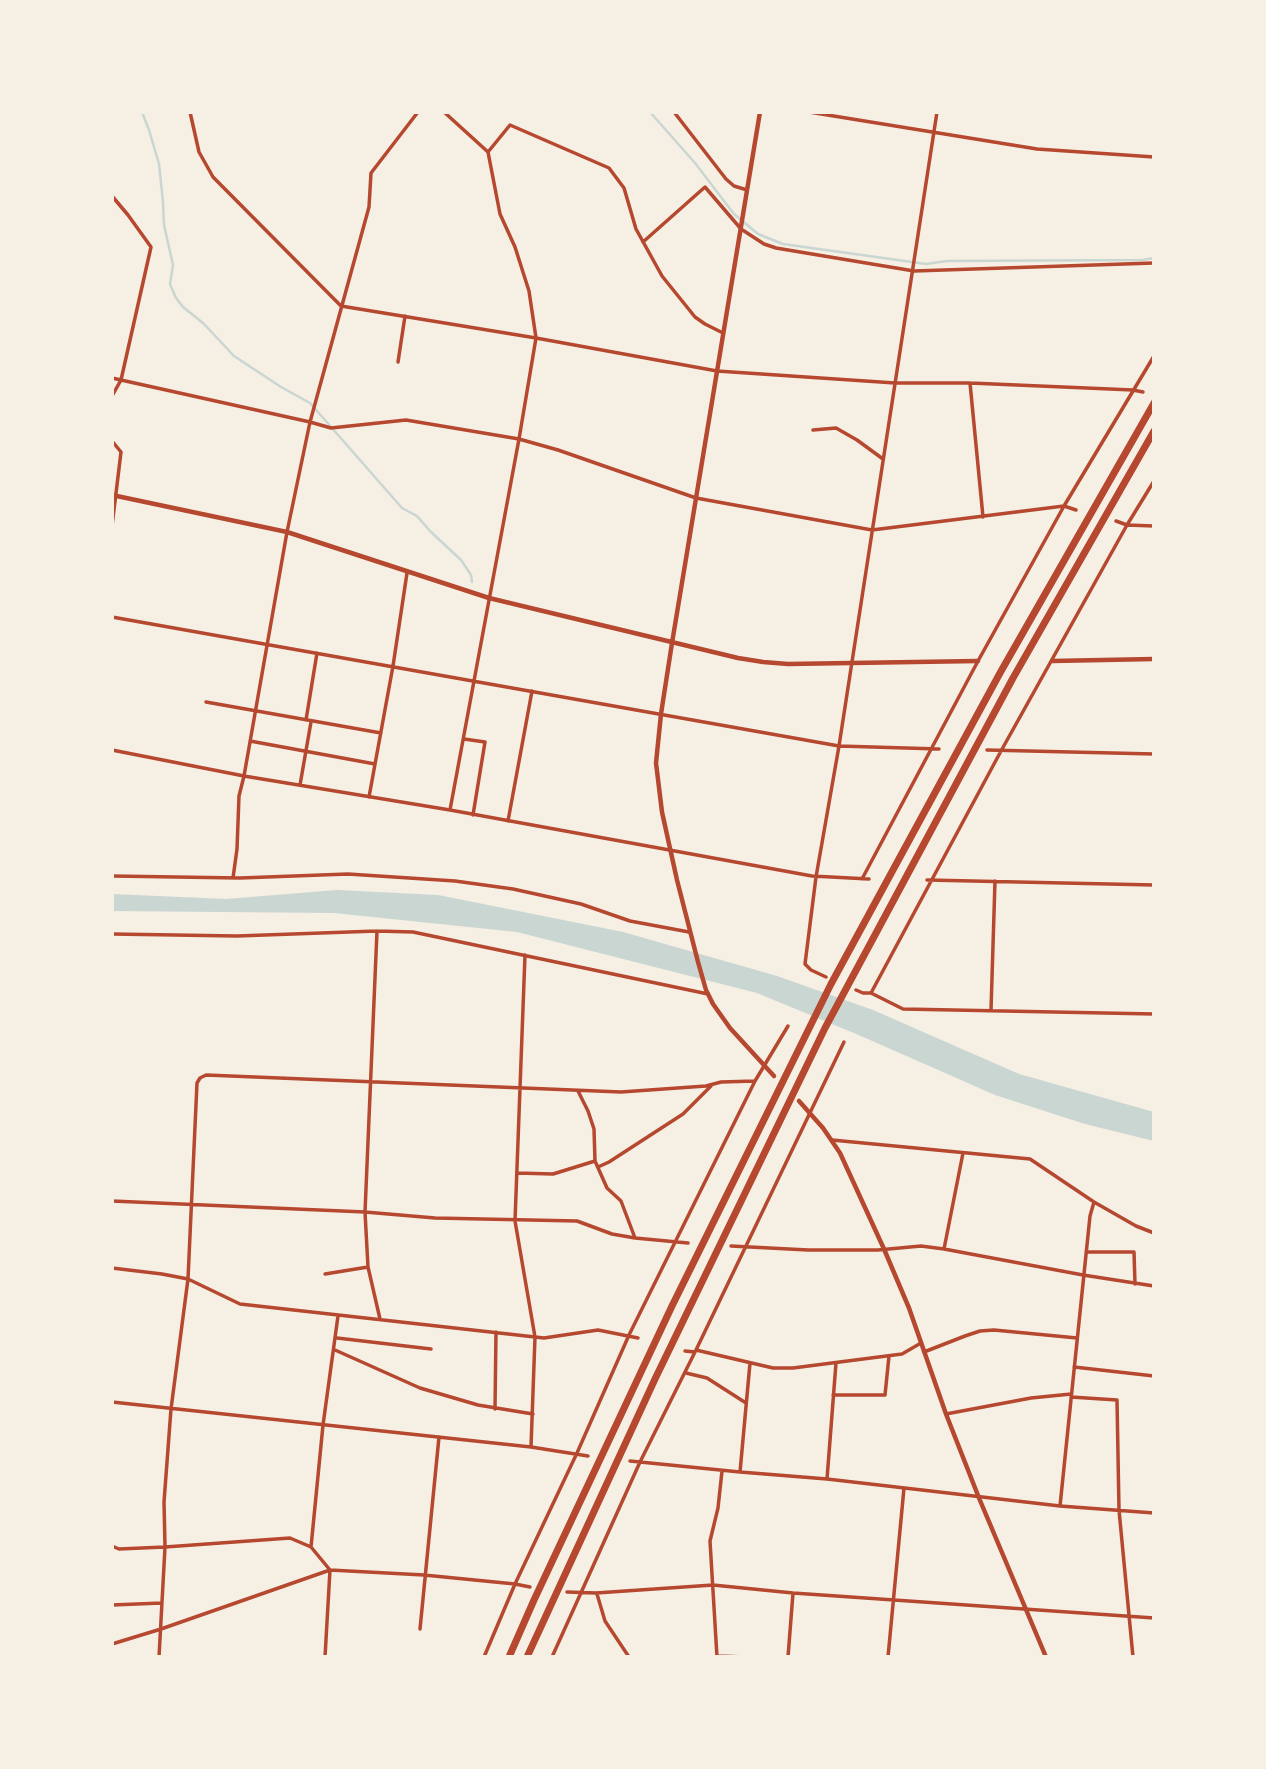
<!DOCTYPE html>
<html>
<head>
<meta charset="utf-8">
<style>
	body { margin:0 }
	#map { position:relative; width:1266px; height:1769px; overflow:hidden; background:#f6efe4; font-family:Manrope,sans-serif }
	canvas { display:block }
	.frame { position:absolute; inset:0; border:114px solid #f6efe4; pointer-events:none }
</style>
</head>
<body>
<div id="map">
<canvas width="1266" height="1769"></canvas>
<div class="frame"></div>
</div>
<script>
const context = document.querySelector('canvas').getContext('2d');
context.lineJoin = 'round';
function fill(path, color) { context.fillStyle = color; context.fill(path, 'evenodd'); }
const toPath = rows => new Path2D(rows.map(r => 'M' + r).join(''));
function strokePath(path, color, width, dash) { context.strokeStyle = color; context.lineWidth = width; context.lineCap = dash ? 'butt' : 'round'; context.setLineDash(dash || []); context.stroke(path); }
fill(toPath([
	[337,890,438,895,623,932,777,976,873,1010,1019,1074,1154,1112,1154,1141,1085,1124,995,1095,861,1036,757,993,517,932,334,913,112,911,112,894,226,899]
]), '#c9d6d2');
strokePath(toPath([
	[142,112,149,130,159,164,163,202,164,225,173,265,170,284,176,298,183,307,203,323,234,356,281,387,310,403,402,508,417,516,430,531,461,560,471,575,472,582],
	[650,112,695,163,734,214,758,234,783,244,926,264,947,261,1142,260,1154,258]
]), '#c9d6d2', 2.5);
strokePath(toPath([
	[190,112,199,152,213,177,341,306,536,338,717,371,895,383,970,383,1133,390,1143,392],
	[444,112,488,152,500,214,515,247,529,291,536,338,519,439,450,810],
	[674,112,726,179,734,186,747,190],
	[809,112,1037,149,1154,157],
	[488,152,510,125,609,168,624,188,636,229,662,276,695,317,705,324,723,333],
	[112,196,128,215,151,247,121,380,112,396],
	[643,242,705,187,741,229,764,244,776,248,914,271,1154,263],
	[398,362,405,316],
	[112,378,310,422,331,428,406,420,519,439,558,450,696,498,872,530,1064,506,1076,510],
	[970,383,983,517],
	[813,430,836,428,857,440,883,459],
	[112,441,121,452,112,526],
	[1116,521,1127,525,1154,526],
	[112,617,839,746,939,749],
	[206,702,381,733],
	[306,720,317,653],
	[464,739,485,742,473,815],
	[250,741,375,764],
	[112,750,244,776,450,810,812,876,869,879],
	[987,750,1154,754],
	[300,785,311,722],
	[369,797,393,666,407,573],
	[508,821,532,691],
	[112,876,240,878,348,874,455,881,513,889,581,904,630,921,689,932],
	[233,878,237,849,239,796,244,776,287,532,310,422,369,207,371,173,418,112],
	[862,879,978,661,1064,506,1154,356],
	[927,880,1154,885],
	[377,931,365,1212,368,1267,380,1319],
	[112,934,237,936,377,931,413,932,708,994],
	[525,955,515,1221,535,1337,531,1447],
	[826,977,811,970,805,964,816,877,839,746,937,112],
	[856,990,863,993,871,993,903,1009,1154,1014],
	[871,993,1001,751,1127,525,1154,481],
	[991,1010,995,881],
	[578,1091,588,1111,594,1129,595,1161,607,1188,621,1201,635,1238],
	[832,1140,1030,1159,1094,1202,1136,1226,1154,1233],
	[598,1167,609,1162,683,1114,711,1086],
	[517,1173,553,1174,595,1161],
	[112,1201,365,1212,435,1218,577,1221,612,1234,635,1238,688,1243],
	[731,1246,808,1250,878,1250,921,1246,944,1249,1083,1275,1154,1286],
	[944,1249,963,1153],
	[1086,1252,1134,1252,1135,1284],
	[112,1268,162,1274,188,1279,240,1304,544,1338,598,1330,638,1338],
	[325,1274,368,1267],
	[337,1338,431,1349],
	[335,1350,420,1388,478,1405,533,1414],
	[696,1350,773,1368,793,1368,902,1354,921,1343],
	[685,1351,695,1352],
	[924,1352,965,1336,980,1331,994,1330,1077,1338],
	[1074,1367,1154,1376],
	[686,1373,707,1378,746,1403],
	[833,1395,885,1395,889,1356],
	[1071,1397,1117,1400,1119,1510,1133,1657],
	[112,1402,531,1447,588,1456],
	[495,1409,496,1332],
	[946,1414,1031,1398,1071,1394],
	[630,1461,740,1472,827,1479,1060,1506,1154,1513],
	[740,1472,750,1363],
	[827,1479,836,1363],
	[1060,1506,1090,1216,1094,1202],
	[112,1546,119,1549,165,1547,290,1538,311,1547,330,1570,325,1657],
	[311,1547,323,1425,338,1316],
	[567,1592,596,1593,713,1585,793,1593,1154,1618],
	[597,1594,605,1621,629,1657],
	[112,1605,162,1603],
	[420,1629,439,1437],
	[112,1644,161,1629,330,1570,424,1575,515,1584,530,1587],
	[717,1656,747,1657],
	[159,1657,165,1547,164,1502,171,1409,188,1279,197,1083,200,1078,206,1075,621,1092,706,1086,721,1082,755,1081],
	[484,1657,515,1584,577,1453,629,1335,755,1081,788,1026],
	[552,1657,640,1462,696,1350,844,1042],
	[717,1657,710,1541,718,1508,722,1471],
	[788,1657,793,1593],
	[888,1657,904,1488]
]), '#b5482f', 3.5);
strokePath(toPath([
	[760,112,672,643,661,714,656,763,662,812,677,880,698,962,706,990,713,1004,730,1028,774,1076],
	[112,495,287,532,489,598,738,658,763,662,788,664,978,661],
	[1052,661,1154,659],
	[799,1101,823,1128,840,1153,884,1249,909,1308,946,1414,979,1498,1046,1657]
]), '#b5482f', 4.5);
strokePath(toPath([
	[509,1657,534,1600,672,1306,831,984,1000,673,1154,403],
	[527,1657,655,1379,825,1028,1013,678,1154,431]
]), '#b5482f', 7);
</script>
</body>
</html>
